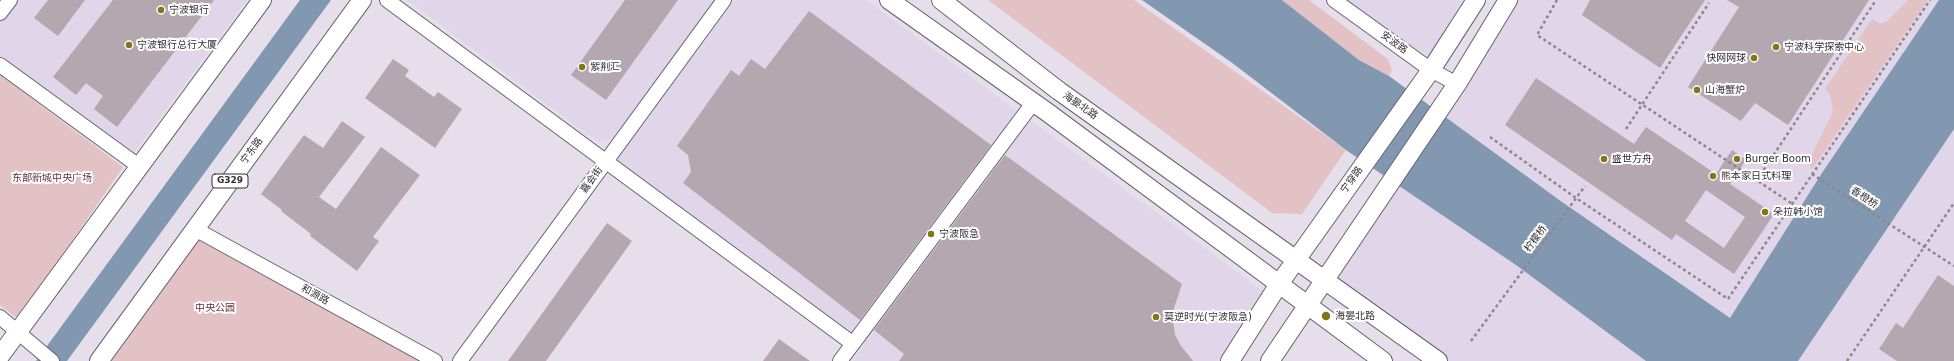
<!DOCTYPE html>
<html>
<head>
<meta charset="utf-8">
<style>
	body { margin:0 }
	canvas { display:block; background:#e6dfeb }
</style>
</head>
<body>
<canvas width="1954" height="361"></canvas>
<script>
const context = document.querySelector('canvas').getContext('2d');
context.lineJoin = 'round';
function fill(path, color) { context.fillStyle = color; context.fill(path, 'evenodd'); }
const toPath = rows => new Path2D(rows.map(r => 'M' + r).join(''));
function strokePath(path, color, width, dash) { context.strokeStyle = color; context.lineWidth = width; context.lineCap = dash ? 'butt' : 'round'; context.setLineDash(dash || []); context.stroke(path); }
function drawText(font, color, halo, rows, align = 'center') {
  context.font = font + ' "DejaVu Sans","Noto Sans SC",sans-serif'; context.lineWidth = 4; context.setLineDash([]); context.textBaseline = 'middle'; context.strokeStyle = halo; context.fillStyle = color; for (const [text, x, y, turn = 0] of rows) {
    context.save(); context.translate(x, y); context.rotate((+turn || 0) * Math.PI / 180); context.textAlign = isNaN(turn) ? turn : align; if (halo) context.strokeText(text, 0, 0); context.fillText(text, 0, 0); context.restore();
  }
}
fill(toPath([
	[0,0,247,0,133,154,0,56],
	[407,0,717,0,618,138,600,142,585,133],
	[735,0,866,0,1266,293,1219,361,853,361,865,344,615,160],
	[1345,0,1462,0,1429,56,1375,23],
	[1508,0,1954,0,1954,361,1438,361,1324,279]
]), '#e0d5e9');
fill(toPath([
	[988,0,1134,0,1346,150,1302,214,1272,213],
	[1282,0,1309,0,1388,59,1392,70,1389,76,1359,60],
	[1908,0,1928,0,1812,169,1810,166,1813,152,1833,112,1830,95,1825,89,1872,19,1880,24,1886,22],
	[0,75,123,167,18,319,0,305],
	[200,239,419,361,109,361]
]), '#e3c2c6');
fill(toPath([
	[300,0,331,0,67,361,36,361],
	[1142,0,1282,0,1359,60,1389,76,1562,202,1730,318,1822,173,1939,0,1954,0,1954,129,1798,361,1646,361,1516,265,1346,150,1231,62]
]), '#8198b0');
fill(toPath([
	[48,0,85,0,58,36,34,18],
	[113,0,214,0,117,127,94,109,103,96,86,83,76,95,53,77],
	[625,0,678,0,606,100,571,75],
	[1590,0,1705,0,1660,68,1582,15],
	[1727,0,1869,0,1788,125,1755,103,1741,121,1688,87,1739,7],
	[809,11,991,145,860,320,683,183,691,172,688,155,677,146,731,70,739,76,751,59,765,69],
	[393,59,409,70,405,76,434,97,438,92,462,109,435,148,365,98],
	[1536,78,1634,144,1646,127,1716,174,1732,150,1746,160,1730,184,1774,214,1734,274,1676,234,1672,240,1505,125],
	[1706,190,1745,217,1724,248,1685,221],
	[342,121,365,137,319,197,336,209,381,147,420,175,373,237,379,241,357,271,310,236,311,234,281,211,282,210,261,194,304,135,323,148],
	[1005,155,1182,284,1174,308,1173,320,1175,335,1181,346,1193,361,899,361,904,354,874,330],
	[607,223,632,241,546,361,508,361],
	[1938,275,1954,286,1954,361,1897,361,1879,349,1896,323,1903,328],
	[779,339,810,361,763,361]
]), '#b4a7af');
const minor = toPath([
	[387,0,852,343],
	[1334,0,1431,70,1457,84],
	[0,13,10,0],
	[0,65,140,167],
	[195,229,435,361],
	[0,317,52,361],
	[460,361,724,0],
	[840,361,1033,103]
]);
const major = toPath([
	[889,0,1047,112,1383,361],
	[941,0,1059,91,1438,361],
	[0,356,262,0],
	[99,361,362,0],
	[1230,361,1279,284,1431,70,1476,0],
	[1270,361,1457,84,1508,0]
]);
strokePath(minor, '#69636e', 16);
strokePath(major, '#69636e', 20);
strokePath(toPath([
	[1557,0,1537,35,1791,203],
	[1626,129,1709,3],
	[1490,137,1576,198,1728,299,1930,0],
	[1812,174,1954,266],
	[1757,180,1876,0],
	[1471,341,1585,186],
	[1847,361,1954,203]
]), '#8c878f', 2.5, [3, 3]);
strokePath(minor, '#fff', 14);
strokePath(major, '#fff', 18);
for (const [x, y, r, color] of [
	[161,10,4,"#81761a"],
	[129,45,4,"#81761a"],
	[1776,47,4,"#81761a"],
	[1754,58,4,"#81761a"],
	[582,67,4,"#81761a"],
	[1697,90,4,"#81761a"],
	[1604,159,4,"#81761a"],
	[1737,159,4,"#81761a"],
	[1713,176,4,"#81761a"],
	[1765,212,4,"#81761a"],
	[931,234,4,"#81761a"],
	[1326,316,5,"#81761a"],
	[1156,317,4,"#81761a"]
]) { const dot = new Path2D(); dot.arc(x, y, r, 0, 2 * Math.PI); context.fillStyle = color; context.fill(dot); strokePath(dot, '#fff', 1.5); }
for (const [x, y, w] of [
	[230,181,36]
]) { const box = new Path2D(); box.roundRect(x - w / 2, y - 7, w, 14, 3); context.fillStyle = '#fff'; context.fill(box); strokePath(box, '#322f34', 1); }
drawText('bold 9px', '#322f34', null, [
	["G329",230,181]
]);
drawText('10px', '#322f34', '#fff', [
	["宁波银行",169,10],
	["宁波银行总行大厦",137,45],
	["宁波科学探索中心",1784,47],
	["快网网球",1746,58,"right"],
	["紫荆汇",590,67],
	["山海蟹炉",1705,90],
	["盛世方舟",1612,159],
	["Burger Boom",1745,159],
	["熊本家日式料理",1721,176],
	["朵拉韩小馆",1773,212],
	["宁波阪急",939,234],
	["海晏北路",1335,316],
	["莫逆时光(宁波阪急)",1164,317]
], 'left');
drawText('10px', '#322f34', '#fff', [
	["安波路",1394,43,36],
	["海晏北路",1080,106,35],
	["宁东路",252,151,-54],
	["嘉会街",592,180,-54],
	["宁穿路",1352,180,-54],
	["香橙桥",1864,198,33],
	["柠檬桥",1536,239,-53],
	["和源路",315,295,29]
]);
drawText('10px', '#633038', '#fff', [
	["东部新城中央广场",52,178],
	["中央公园",215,308]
]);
</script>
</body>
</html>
